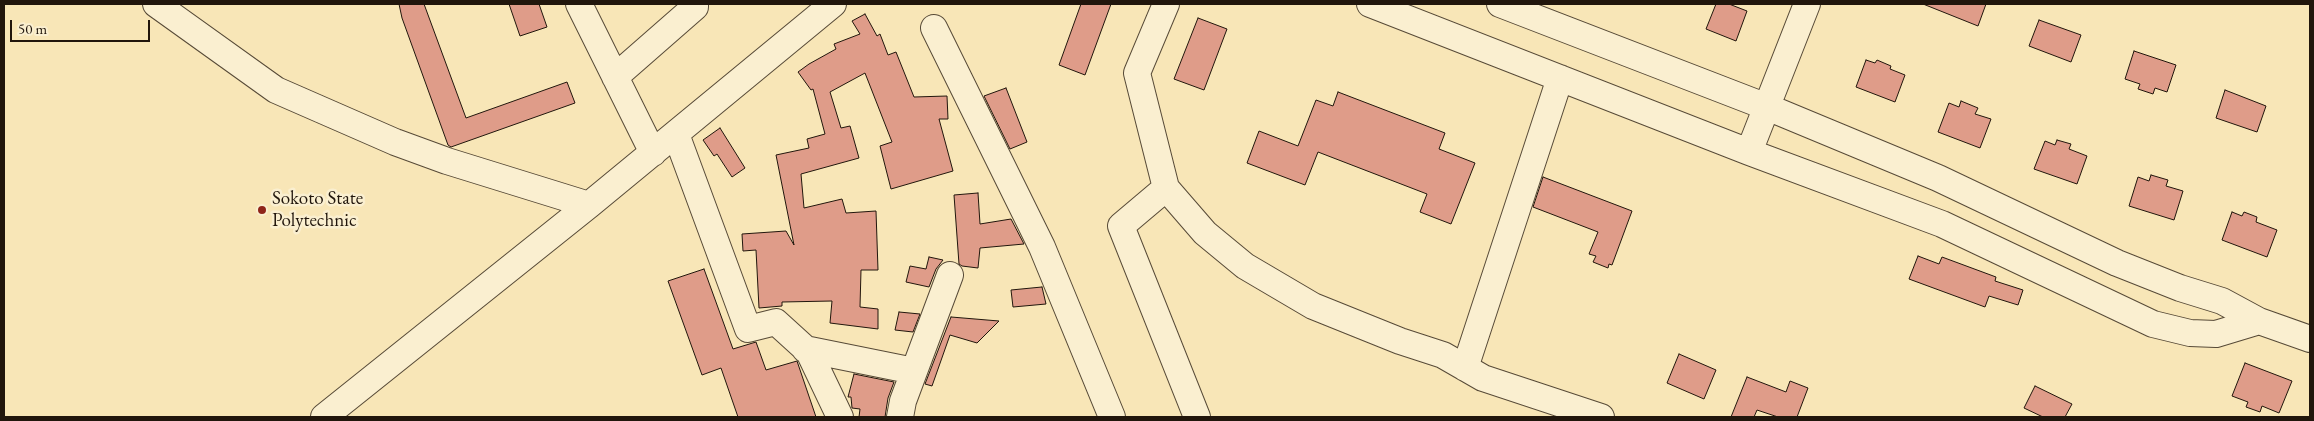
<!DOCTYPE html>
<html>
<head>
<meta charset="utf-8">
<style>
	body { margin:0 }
	#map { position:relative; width:2314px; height:421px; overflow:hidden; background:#f8e6b7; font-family:"EB Garamond",serif }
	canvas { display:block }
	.frame { position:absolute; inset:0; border:5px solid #21160c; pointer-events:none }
	.scale { position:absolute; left:10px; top:20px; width:140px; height:22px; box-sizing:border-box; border:2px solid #21160c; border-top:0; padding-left:6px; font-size:15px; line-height:18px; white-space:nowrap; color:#21160c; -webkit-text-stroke:4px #faefd0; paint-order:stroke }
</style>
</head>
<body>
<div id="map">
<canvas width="2314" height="421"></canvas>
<div class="frame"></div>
<div class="scale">50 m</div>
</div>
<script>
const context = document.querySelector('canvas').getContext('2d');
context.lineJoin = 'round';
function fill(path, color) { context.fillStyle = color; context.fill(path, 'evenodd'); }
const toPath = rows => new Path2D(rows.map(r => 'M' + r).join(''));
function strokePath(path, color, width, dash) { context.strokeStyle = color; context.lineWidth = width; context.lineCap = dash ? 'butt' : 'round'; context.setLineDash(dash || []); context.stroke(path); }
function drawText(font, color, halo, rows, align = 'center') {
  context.font = font + ' "EB Garamond",serif'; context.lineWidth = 5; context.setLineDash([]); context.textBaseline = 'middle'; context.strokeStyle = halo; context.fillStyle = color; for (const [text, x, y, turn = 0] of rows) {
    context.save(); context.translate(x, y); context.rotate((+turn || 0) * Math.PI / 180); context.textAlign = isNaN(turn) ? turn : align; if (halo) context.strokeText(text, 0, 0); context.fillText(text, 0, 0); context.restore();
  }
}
const building = toPath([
	[399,4,424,4,466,118,567,82,575,103,451,147,448,145,402,18,399,4],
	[509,4,539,4,547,27,520,36,509,4],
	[1081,4,1111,4,1085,75,1059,65,1081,4],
	[1716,4,1729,4,1747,11,1736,41,1706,29,1716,4],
	[1923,4,1986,4,1978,26,1923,4],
	[865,14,877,36,880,34,888,55,896,52,914,97,947,96,948,119,939,119,953,171,891,189,880,146,892,142,865,73,830,92,841,128,850,126,859,158,801,174,804,208,842,199,846,213,876,211,878,270,861,270,860,307,878,309,878,329,830,323,832,301,782,302,782,306,759,308,756,250,743,251,742,234,786,231,794,245,776,155,809,148,807,139,825,134,813,89,811,90,798,72,809,64,836,49,834,44,860,34,852,21,865,14],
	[1198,18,1227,29,1204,90,1174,79,1198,18],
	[2039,20,2081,35,2071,62,2029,46,2039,20],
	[2134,51,2176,65,2167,92,2155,88,2153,94,2138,89,2140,84,2125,79,2134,51],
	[1866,60,1875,63,1877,60,1891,66,1890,69,1905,75,1895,102,1856,87,1866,60],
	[1006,88,1027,142,1010,149,984,96,1006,88],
	[2225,90,2266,106,2257,132,2216,118,2225,90],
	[1338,92,1445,133,1439,149,1475,163,1451,224,1420,212,1427,194,1318,152,1305,185,1247,163,1259,131,1298,146,1316,100,1333,106,1338,92],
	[1961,101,1978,108,1975,114,1991,119,1980,148,1938,132,1949,103,1959,107,1961,101],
	[720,128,745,168,732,177,717,154,714,156,703,140,720,128],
	[2057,140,2071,144,2069,149,2087,156,2077,184,2034,169,2045,141,2055,145,2057,140],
	[2151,175,2168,180,2166,186,2183,191,2174,220,2129,206,2138,177,2149,181,2151,175],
	[1543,177,1632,211,1612,265,1609,264,1608,268,1593,262,1596,256,1589,254,1598,232,1533,207,1543,177],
	[978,193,980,224,1011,219,1024,244,980,248,978,268,962,266,959,264,954,195,978,193],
	[2232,212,2242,216,2244,212,2257,217,2256,222,2277,230,2267,257,2222,240,2232,212],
	[1918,256,1939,264,1942,257,1996,277,1995,281,2023,290,2018,305,1989,296,1985,307,1909,279,1918,256],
	[929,257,943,260,936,269,929,287,906,282,910,266,926,269,929,257],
	[704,269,733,349,756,342,766,370,797,361,816,417,738,417,721,368,702,375,668,281,704,269],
	[1042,287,1046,304,1013,307,1011,290,1042,287],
	[899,312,920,314,913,332,895,330,899,312],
	[951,317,999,321,977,343,950,335,932,386,925,384,951,317],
	[1679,354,1716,370,1704,399,1667,383,1679,354],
	[2245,363,2292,381,2279,413,2262,406,2260,412,2246,407,2248,402,2232,396,2245,363],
	[854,374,894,382,888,398,885,417,859,417,860,409,852,408,851,397,848,397,854,374],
	[1747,377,1786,392,1790,381,1808,388,1797,417,1778,417,1757,410,1754,417,1731,417,1747,377],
	[2035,386,2072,404,2065,417,2043,417,2024,408,2035,386]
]);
fill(building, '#df9c89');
strokePath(building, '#21160c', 1);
const minor = toPath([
	[156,4,276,90,395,142,447,161,589,205],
	[579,4,653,153],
	[1166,4,1137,73,1166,188,1205,233,1245,266,1313,306,1400,341,1443,355,1483,378,1601,417],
	[1370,4,1749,152,1942,224,2153,324,2190,333,2216,334,2259,321],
	[1500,4,1767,107,1938,178,2117,263,2180,288,2222,301,2259,321,2310,339],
	[934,28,1042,247,1112,417],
	[615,77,695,7,695,4],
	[676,134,748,329,776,322,809,352,840,417],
	[1749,152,1807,4],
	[1166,188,1121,226,1197,417],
	[805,349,914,371],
	[1465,368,1560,78],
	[324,417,589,205,833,4],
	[900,417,903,401,950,275]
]);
strokePath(minor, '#574a37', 28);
strokePath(minor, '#faefd0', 26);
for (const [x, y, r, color] of [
	[262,210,5,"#8f2418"]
]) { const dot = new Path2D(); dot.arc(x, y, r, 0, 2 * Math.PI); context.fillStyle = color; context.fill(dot); strokePath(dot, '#faefd0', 2); }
drawText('19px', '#21160c', '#faefd0', [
	["Sokoto State",272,199],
	["Polytechnic",272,221]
], 'left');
</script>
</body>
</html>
